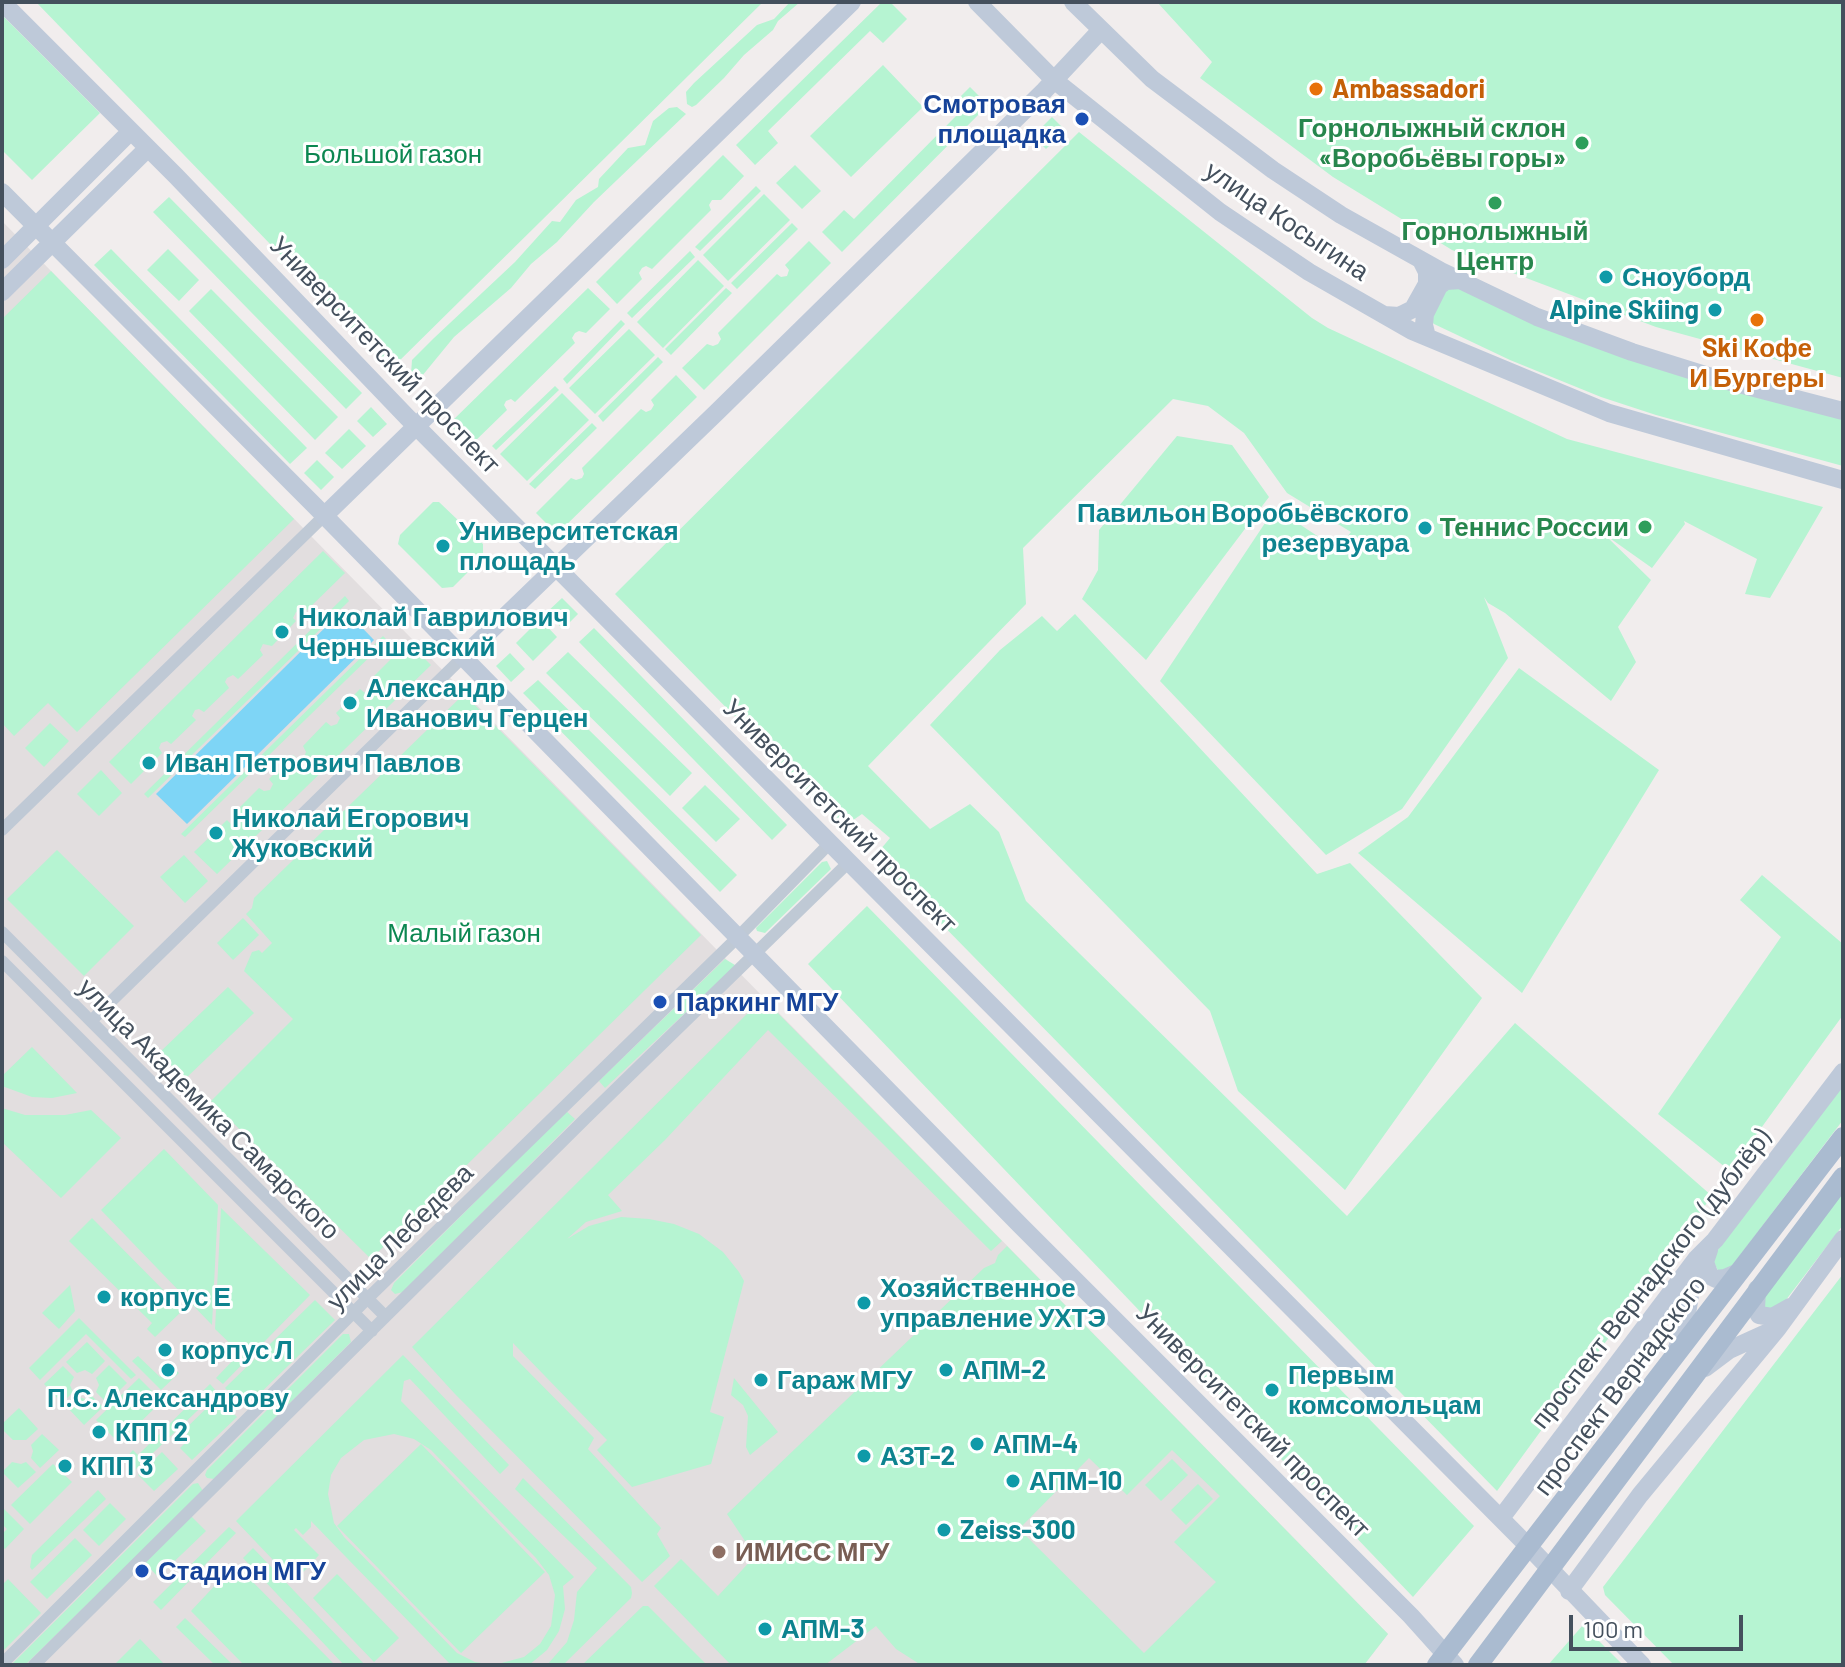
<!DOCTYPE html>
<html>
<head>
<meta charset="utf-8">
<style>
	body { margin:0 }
	#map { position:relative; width:1845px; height:1667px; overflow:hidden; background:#f1eded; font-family:Barlow,sans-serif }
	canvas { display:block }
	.frame { position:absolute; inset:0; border:4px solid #44505d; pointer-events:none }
	.scale { position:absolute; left:1569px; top:1615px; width:174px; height:36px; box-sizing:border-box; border:4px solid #44505d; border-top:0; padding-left:10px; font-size:24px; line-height:28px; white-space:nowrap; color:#44505d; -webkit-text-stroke:6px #fff; paint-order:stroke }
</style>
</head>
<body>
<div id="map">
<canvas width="1845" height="1667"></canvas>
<div class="frame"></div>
<div class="scale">100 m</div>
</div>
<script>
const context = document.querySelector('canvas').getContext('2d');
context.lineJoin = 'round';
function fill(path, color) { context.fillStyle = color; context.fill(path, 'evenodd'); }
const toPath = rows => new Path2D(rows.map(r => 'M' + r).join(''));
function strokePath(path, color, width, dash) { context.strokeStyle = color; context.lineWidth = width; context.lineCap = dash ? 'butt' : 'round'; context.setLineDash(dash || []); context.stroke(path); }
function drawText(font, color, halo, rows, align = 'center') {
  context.font = font + ' Barlow,sans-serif'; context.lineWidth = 6; context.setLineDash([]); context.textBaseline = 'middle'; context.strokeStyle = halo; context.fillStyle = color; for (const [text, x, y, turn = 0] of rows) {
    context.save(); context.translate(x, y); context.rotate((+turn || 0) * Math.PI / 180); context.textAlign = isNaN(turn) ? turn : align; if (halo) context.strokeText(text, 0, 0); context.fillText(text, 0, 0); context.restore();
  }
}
fill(toPath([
	[2,221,1388,1634,1364,1665,2,1665]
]), '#e2dedf');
fill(toPath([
	[36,2,763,2,391,369],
	[790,2,800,2,778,21,773,30,744,55,724,78,696,105,692,107,687,104,686,92,694,83,757,25,774,19],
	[882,2,890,2,907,19,883,43,870,31,768,131,778,143,755,165,736,145],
	[1157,2,1843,2,1843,378,1656,327,1452,250,1333,177,1200,78,1212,62],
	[2,15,100,113,32,180,2,150],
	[883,65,923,107,851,177,810,136],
	[970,87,988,105,842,252,822,232,844,210,854,219,956,116,949,108],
	[677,107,686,114,594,202,557,242,531,264,511,288,454,337,422,376,416,379,411,374,412,360,434,338,515,262,552,221,560,222,576,200,598,187,599,179,628,148,645,145,653,121,669,108],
	[1052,117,1065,130,1046,149,1033,136],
	[1079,132,1312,318,1328,328,1567,439,1823,507,1770,598,1745,594,1757,559,1684,521,1685,524,1652,568,1604,534,1651,580,1618,627,1636,662,1611,701,1505,613,1488,603,1484,597,1508,658,1402,809,1326,855,1160,681,1275,508,1337,549,1351,532,1287,493,1244,433,1208,406,1173,399,1023,548,1026,604,868,766,930,829,970,804,999,832,1026,901,1347,1216,1515,1023,1712,1196,1497,1491,875,856,890,838,862,814,843,827,615,594],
	[723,155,744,176,721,200,712,200,709,205,711,210,652,269,646,266,642,268,639,273,642,279,617,304,596,282],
	[795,165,821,191,802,209,776,183],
	[756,186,761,191,700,251,695,247],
	[764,194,790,220,728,281,703,255],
	[169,197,362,393,346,409,153,212],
	[792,223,798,229,737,289,731,283],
	[809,241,831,263,704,390,682,368,707,344,713,346,718,344,721,339,718,333,777,274,781,277,787,276,789,270,785,265],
	[111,249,307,448,290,464,94,265],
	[168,249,199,280,179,301,147,270],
	[690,251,695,257,632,318,627,313],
	[698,260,724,286,663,348,637,322],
	[51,271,294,519,77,732,48,703,14,736,2,723,2,319],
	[1445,283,1843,419,1843,466,1656,415,1601,397,1510,360,1434,324,1431,321],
	[588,288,610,309,586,333,579,331,575,333,572,338,575,343,515,402,511,399,506,401,504,405,507,410,470,446,449,424],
	[726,288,732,293,671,355,665,349],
	[211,289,338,417,315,440,189,311],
	[621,320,625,324,567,384,563,379],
	[629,329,655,355,595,414,569,388],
	[658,357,663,362,603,422,598,416],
	[676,375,697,397,557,534,536,513,571,478,576,480,582,478,584,474,582,468,641,409,646,412,651,410,654,405,651,400],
	[555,386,559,390,496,450,492,446],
	[562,393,589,420,527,481,500,454],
	[371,407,387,424,373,437,357,421],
	[592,423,597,428,535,489,529,484],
	[349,429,366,446,342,469,325,453],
	[1177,436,1232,445,1269,497,1146,660,1082,599,1098,570,1099,530],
	[317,460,334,477,321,490,304,473],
	[433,502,439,502,483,544,483,557,453,587,442,588,398,544,400,535],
	[323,551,345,573,304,613,301,610,296,612,293,618,296,621,272,646,263,644,260,650,263,655,238,679,233,675,227,678,225,682,229,688,204,712,199,709,195,710,192,716,196,720,171,744,167,741,161,743,159,748,162,753,131,784,109,762],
	[345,596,349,601,148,798,144,794],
	[562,598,578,614,563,629,546,613],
	[1075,614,1317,874,1350,863,1482,998,1345,1190,1238,1091,1210,1011,930,725,1000,650,1042,616,1057,631],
	[540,619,557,637,533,661,516,643],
	[594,628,787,825,772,840,579,642],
	[383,636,387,640,185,837,181,834],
	[408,642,431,665,217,874,194,852,227,820,232,825,238,823,239,816,235,812,259,788,264,791,270,790,273,784,269,779,293,755,298,759,304,757,306,752,303,746,326,722,331,726,337,724,340,718,336,713,360,689,365,693,370,692,373,686,369,681],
	[568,652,692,773,670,796,546,673],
	[510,653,525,669,511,682,496,666],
	[1519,668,1659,770,1522,993,1358,853,1408,817],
	[538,680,737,875,720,892,523,693],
	[464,694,701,935,371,1259,211,1101,293,1019,244,971,252,952,259,950,262,953,272,943,246,914,252,908,254,898],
	[50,723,69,741,44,767,25,748],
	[101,770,122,793,99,816,77,794],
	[705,785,740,819,716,842,682,808],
	[57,850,134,926,84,976,7,899],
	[184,855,208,881,185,903,160,877],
	[827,861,831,869,765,933,757,931,756,928,822,862],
	[1762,875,1843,944,1843,1015,1730,1171,1658,1114,1781,937,1740,900],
	[867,906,1474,1526,1413,1597,808,964],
	[243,918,259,935,233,960,217,943],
	[725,959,735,965,733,968,605,1088,599,1081],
	[228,987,254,1013,185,1079,159,1053],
	[763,998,1002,1241,991,1251,768,1030,665,1140,608,1195,622,1211,586,1222,567,1239,589,1226,621,1217,649,1219,674,1224,699,1234,723,1252,739,1272,744,1281,710,1412,724,1417,711,1464,632,1487,597,1450,607,1440,513,1343,513,1356,594,1438,588,1449,661,1528,657,1534,670,1556,642,1582,455,1394,412,1347],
	[32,1047,77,1093,52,1098,32,1097,2,1086,2,1076],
	[1843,1085,1843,1120,1728,1271,1719,1273,1712,1258,1716,1252],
	[2,1108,25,1115,65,1115,91,1110,121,1138,61,1198,2,1142],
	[566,1111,575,1119,403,1292,395,1294,391,1290,394,1283],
	[164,1149,218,1205,212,1325,101,1210],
	[1843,1188,1843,1225,1779,1309,1768,1312,1760,1299],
	[221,1208,310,1295,223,1384,216,1378,240,1353,215,1329],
	[92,1218,183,1310,155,1337,147,1329,152,1323,69,1241],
	[1007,1246,1388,1634,1364,1665,921,1665,896,1649,876,1626,825,1665,731,1665,654,1586,681,1559,718,1596,755,1556,727,1514,984,1268,995,1263,998,1255],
	[1172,1450,1220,1496,1174,1542,1216,1582,1144,1653,1019,1529,1089,1458,1127,1495],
	[1843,1274,1843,1665,1674,1665,1605,1595,1603,1587],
	[70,1285,75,1311,59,1329,42,1313],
	[315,1300,335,1320,245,1408,225,1388],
	[79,1318,136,1375,131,1379,86,1334,40,1380,29,1368],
	[343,1334,349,1334,351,1342,214,1479,207,1478,205,1475,207,1470],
	[87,1342,105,1361,92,1374,85,1370,77,1373,66,1362],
	[403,1355,509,1465,500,1474,410,1379,404,1381,401,1401,574,1577,563,1586,565,1609,559,1631,547,1650,529,1665,451,1665,311,1521,311,1527,303,1535,296,1528,294,1530,319,1555,294,1582,236,1521],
	[394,1434,414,1439,431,1450,536,1558,549,1575,555,1595,551,1626,540,1644,524,1657,494,1665,475,1662,457,1653,344,1537,334,1523,328,1494,331,1475,341,1458,364,1440],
	[138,1356,160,1377,172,1366,179,1373,161,1390,132,1361],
	[109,1365,127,1383,107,1403,96,1392,99,1385,96,1378],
	[63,1366,74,1377,70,1385,73,1392,62,1403,44,1384],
	[139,1378,162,1401,119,1443,96,1420],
	[734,1378,778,1432,750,1455,746,1447,748,1416,743,1405,731,1395],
	[210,1384,217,1392,134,1471,124,1460,133,1450,138,1455],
	[77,1396,85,1399,92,1396,103,1407,84,1425,66,1406],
	[218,1397,237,1417,192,1460,180,1448,187,1441,180,1434],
	[19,1408,38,1429,26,1440,13,1440,2,1429,2,1424],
	[42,1434,59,1450,40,1468,31,1458,33,1451,31,1445],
	[421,1444,545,1572,461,1653,337,1526],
	[162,1452,178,1469,154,1491,138,1475],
	[1172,1459,1188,1475,1161,1501,1145,1485],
	[12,1462,21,1464,26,1462,36,1472,18,1488,2,1472],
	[53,1464,72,1482,30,1524,11,1505],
	[523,1478,631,1587,632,1593,631,1598,563,1665,547,1665,567,1642,574,1620,577,1592,597,1568,515,1489],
	[198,1483,203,1491,25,1665,11,1665,193,1484],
	[1198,1484,1213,1499,1186,1525,1171,1510],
	[98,1490,106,1499,32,1570,30,1567,32,1555],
	[110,1503,126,1519,99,1546,83,1530],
	[2,1507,24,1529,5,1549,2,1546,2,1534,7,1529,2,1524],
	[191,1516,206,1531,158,1577,145,1563],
	[229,1527,236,1533,161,1610,153,1602],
	[75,1538,92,1555,47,1599,30,1582],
	[253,1548,365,1665,344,1665,243,1558],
	[235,1564,335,1665,244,1665,191,1611],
	[337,1574,399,1638,374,1662,313,1598],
	[8,1579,41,1613,2,1652,2,1585],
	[643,1606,648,1606,707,1665,582,1665],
	[185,1618,233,1665,215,1665,176,1627],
	[1583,1625,1623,1665,1548,1665],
	[140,1639,165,1665,114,1665]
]), '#b6f4d2');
fill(toPath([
	[344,609,374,640,187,824,156,794]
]), '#7ed5f6');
strokePath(toPath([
	[2,830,324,516],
	[2,932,385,1316],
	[2,961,372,1331],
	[91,1021,463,657],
	[2,1664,367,1299,738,937,830,843],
	[34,1665,586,1118,849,862]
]), '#bfc9d5', 12);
strokePath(toPath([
	[2,2,176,176,407,417,1529,1547,1642,1665],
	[977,2,1054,80,1220,212,1309,272,1412,331,1609,413,1843,480],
	[1073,2,1152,79,1273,170,1341,215,1441,271,1537,317,1632,352,1712,377,1843,411],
	[2,192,315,506,1021,1226,1411,1616,1455,1665],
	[2,260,131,131],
	[2,292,148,148],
	[1384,315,1399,316,1413,309,1427,284,1427,272,1421,260],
	[1427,337,1424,325,1425,314,1439,286,1446,281,1461,280],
	[324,516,852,2],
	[463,657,717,412,1044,91,1101,30],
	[1709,1250,1705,1262,1710,1276,1716,1279,1725,1278,1741,1271],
	[1757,1289,1756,1309,1759,1315,1772,1317,1790,1307],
	[1677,1348,1685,1326,1695,1264],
	[1705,1368,1729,1350,1773,1330],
	[1501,1518,1697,1258,1715,1240,1843,1072],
	[1569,1591,1640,1495,1778,1328,1843,1239]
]), '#bec9d9', 18);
strokePath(toPath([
	[1437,1665,1843,1137],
	[1478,1665,1843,1177]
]), '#aabbd0', 20);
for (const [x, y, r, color] of [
	[1316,89,8,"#e8710a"],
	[1082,119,8,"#1a4fb4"],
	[1582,143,8,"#2e9e5b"],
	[1495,203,8,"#2e9e5b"],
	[1606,277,8,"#0f9aa8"],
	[1715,310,8,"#0f9aa8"],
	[1757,320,8,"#e8710a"],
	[1645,527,8,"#2e9e5b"],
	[1425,528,8,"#0f9aa8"],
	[443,546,8,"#0f9aa8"],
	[282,632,8,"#0f9aa8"],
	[350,703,8,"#0f9aa8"],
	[149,763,8,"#0f9aa8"],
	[216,833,8,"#0f9aa8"],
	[660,1002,8,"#1a4fb4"],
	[104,1297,8,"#0f9aa8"],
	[864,1303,8,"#0f9aa8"],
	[165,1350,8,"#0f9aa8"],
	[168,1370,8,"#0f9aa8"],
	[946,1370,8,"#0f9aa8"],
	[761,1380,8,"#0f9aa8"],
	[1272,1390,8,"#0f9aa8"],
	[99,1432,8,"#0f9aa8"],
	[977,1444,8,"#0f9aa8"],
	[864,1456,8,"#0f9aa8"],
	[65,1466,8,"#0f9aa8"],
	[1013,1481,8,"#0f9aa8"],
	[944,1530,8,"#0f9aa8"],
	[719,1552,8,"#8d6e63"],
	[142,1571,8,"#1a4fb4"],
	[765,1629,8,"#0f9aa8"]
]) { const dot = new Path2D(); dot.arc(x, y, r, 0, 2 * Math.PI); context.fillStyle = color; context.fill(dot); strokePath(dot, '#fff', 3); }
drawText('bold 26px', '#c56008', '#fff', [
	["Ambassadori",1332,89],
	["Ski Кофе",1757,348,"center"],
	["И Бургеры",1757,378,"center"]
], 'left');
drawText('bold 26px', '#164399', '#fff', [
	["Смотровая",1066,104,"right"],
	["площадка",1066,134,"right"],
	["Паркинг МГУ",676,1002],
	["Стадион МГУ",158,1571]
], 'left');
drawText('bold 26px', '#27864d', '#fff', [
	["Горнолыжный склон",1566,128],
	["«Воробьёвы горы»",1566,158],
	["Горнолыжный",1495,231,"center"],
	["Центр",1495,261,"center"],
	["Теннис России",1629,527]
], 'right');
drawText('26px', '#0c8751', '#fff', [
	["Большой газон",393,154],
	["Малый газон",464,933]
]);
drawText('26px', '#44505d', '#fff', [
	["улица Косыгина",1287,221,34],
	["Университетский проспект",385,355,46],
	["Университетский проспект",840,816,45],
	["улица Академика Самарского",209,1109,45],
	["улица Лебедева",400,1237,-45],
	["проспект Вернадского (дублёр)",1651,1279,-52],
	["проспект Вернадского",1620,1386,-53],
	["Университетский проспект",1253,1421,45]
]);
drawText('bold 26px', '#0d838f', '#fff', [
	["Сноуборд",1622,277],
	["Alpine Skiing",1699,310,"right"],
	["Павильон Воробьёвского",1409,513,"right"],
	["резервуара",1409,543,"right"],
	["Университетская",459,531],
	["площадь",459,561],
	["Николай Гаврилович",298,617],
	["Чернышевский",298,647],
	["Александр",366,688],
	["Иванович Герцен",366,718],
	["Иван Петрович Павлов",165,763],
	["Николай Егорович",232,818],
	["Жуковский",232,848],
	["Хозяйственное",880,1288],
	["управление УХТЭ",880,1318],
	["корпус Е",120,1297],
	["корпус Л",181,1350],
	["АПМ-2",962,1370],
	["Первым",1288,1375],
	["комсомольцам",1288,1405],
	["Гараж МГУ",777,1380],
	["П.С. Александрову",168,1398,"center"],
	["КПП 2",115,1432],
	["АПМ-4",993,1444],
	["АЗТ-2",880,1456],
	["КПП 3",81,1466],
	["АПМ-10",1029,1481],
	["Zeiss-300",960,1530],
	["АПМ-3",781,1629]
], 'left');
drawText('bold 26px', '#785e54', '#fff', [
	["ИМИСС МГУ",735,1552]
], 'left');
</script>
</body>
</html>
